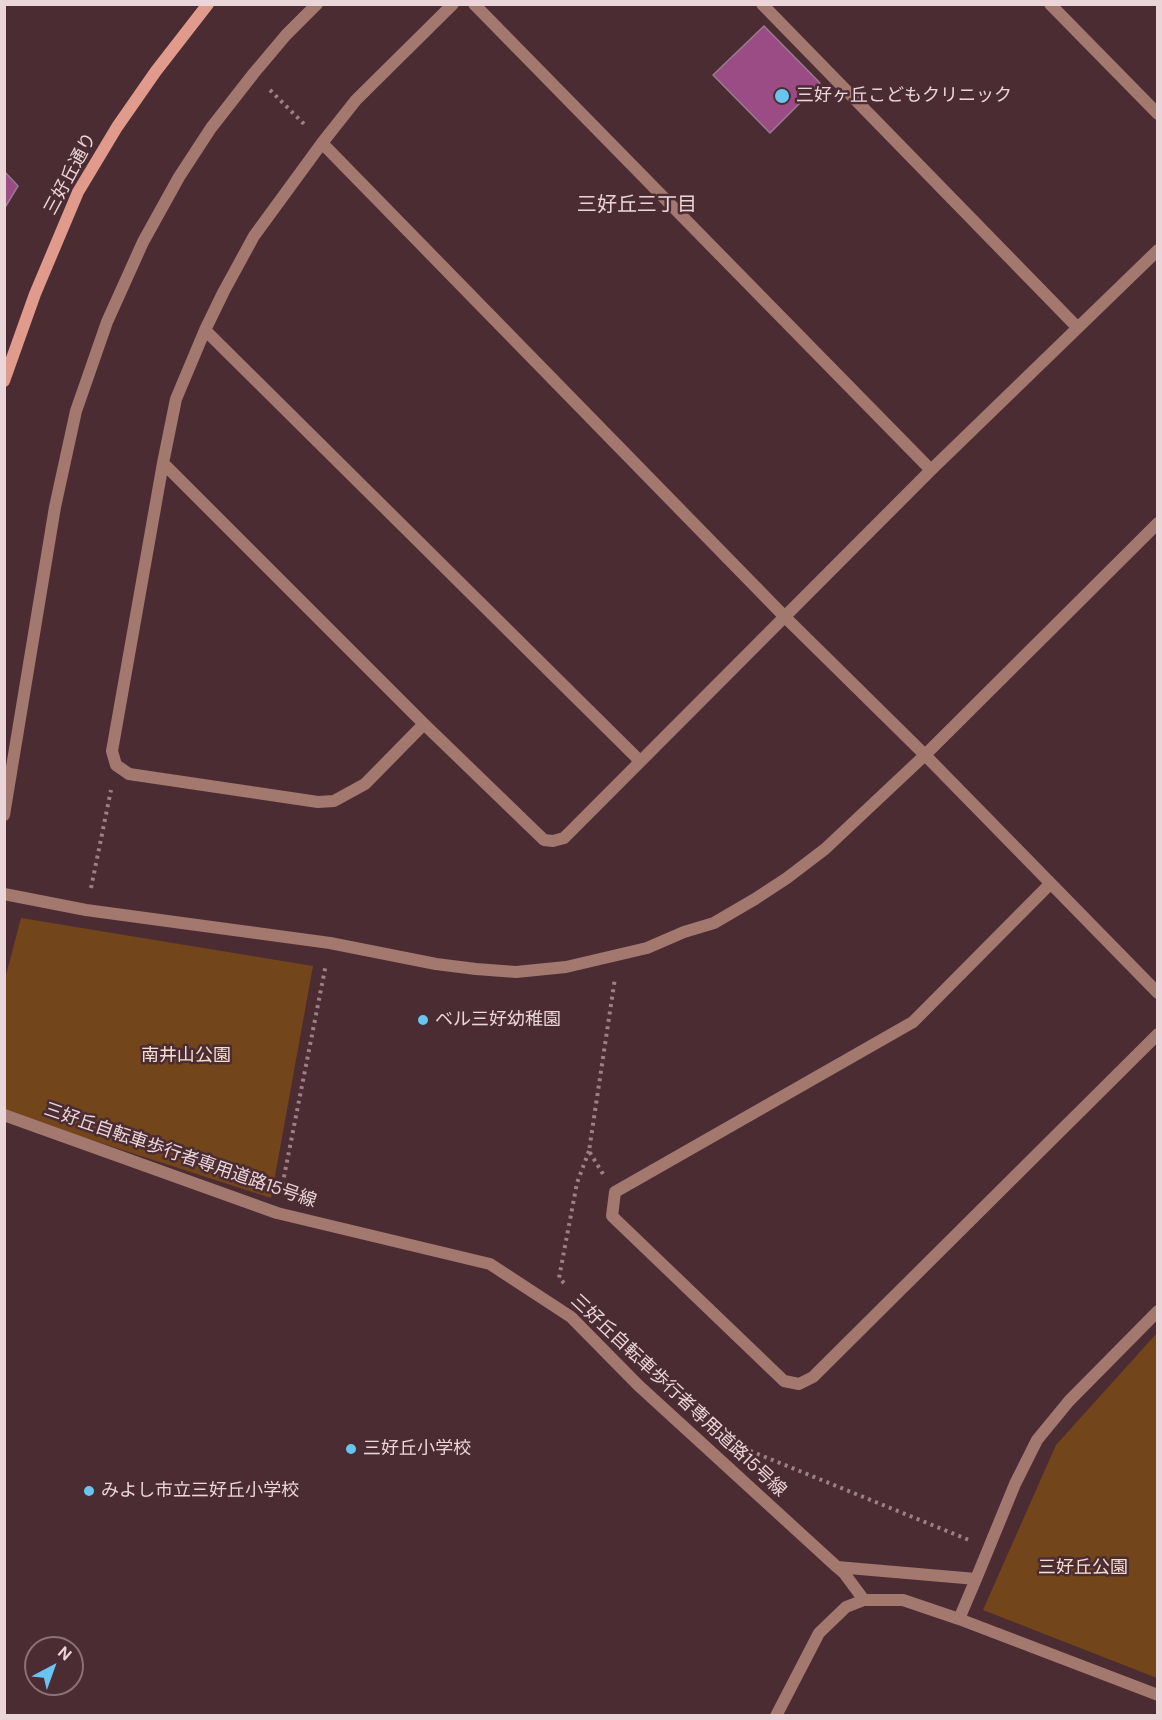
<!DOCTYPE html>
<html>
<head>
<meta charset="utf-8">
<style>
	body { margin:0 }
	#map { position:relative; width:1162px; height:1720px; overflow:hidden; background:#4c2c33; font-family:"DM Sans",sans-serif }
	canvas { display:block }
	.frame { position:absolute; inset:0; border:6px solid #ead5d8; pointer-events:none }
	.north { position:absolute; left:24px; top:1636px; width:60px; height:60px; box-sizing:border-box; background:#4c2c33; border:2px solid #8b7075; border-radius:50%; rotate:41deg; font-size:16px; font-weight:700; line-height:24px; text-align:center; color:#ead5d8 }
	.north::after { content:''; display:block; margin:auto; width:21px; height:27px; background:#68c4f0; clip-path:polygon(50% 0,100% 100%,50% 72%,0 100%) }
</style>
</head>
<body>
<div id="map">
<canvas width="1162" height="1720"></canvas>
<div class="frame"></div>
<div class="north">N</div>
</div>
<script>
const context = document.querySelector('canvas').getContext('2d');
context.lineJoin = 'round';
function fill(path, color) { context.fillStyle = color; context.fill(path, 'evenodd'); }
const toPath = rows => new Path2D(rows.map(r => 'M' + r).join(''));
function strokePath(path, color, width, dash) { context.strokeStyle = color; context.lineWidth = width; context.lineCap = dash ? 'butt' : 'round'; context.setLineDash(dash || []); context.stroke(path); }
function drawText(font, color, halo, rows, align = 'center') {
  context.font = font + ' "DM Sans","Noto Sans JP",sans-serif'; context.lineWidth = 5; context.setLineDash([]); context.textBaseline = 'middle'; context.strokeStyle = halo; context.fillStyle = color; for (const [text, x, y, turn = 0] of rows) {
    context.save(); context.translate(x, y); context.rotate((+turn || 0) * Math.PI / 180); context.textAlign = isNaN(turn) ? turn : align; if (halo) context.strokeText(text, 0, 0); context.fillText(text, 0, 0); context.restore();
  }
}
fill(toPath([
	[21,918,313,966,271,1198,5,1112,5,979],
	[1157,1333,1157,1678,983,1610,1056,1445]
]), '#73451a');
const building = toPath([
	[764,26,820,83,770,133,713,75,764,26],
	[4,171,18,186,4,209,4,171]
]);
fill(building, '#9b4c85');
strokePath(building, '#9a7b90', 1.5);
strokePath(toPath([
	[270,90,307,127],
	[91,888,111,790],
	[603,1174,589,1151,615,978],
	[281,1192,326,964],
	[564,1283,559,1278,577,1183,589,1151],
	[743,1448,969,1540]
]), '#9b8186', 4, [3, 4.5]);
strokePath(toPath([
	[474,4,931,470],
	[762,4,1077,327],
	[1050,4,1158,114],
	[322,143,785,617,925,755,1158,993],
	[205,330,640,761],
	[163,463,424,724,544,840,553,841,564,838,931,470,1158,250],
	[424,724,365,784,334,801,318,802,129,774,116,765,112,751,163,463,176,399,205,330,224,291,254,236,322,143,356,100,453,4],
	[4,815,55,507,76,411,107,322,143,242,179,177,211,128,254,73,286,35,317,4],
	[1050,884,913,1022,615,1192,612,1216,784,1381,799,1384,813,1377,1158,1034],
	[4,894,86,910,330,943,436,964,476,969,516,972,566,967,647,948,684,932,714,923,755,899,787,878,825,849,925,755,1158,523],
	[4,1115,277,1213,490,1264,571,1317,638,1385,837,1567,976,1579,1015,1484,1037,1440,1069,1401,1158,1311],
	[837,1567,844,1573,864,1600],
	[959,1619,976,1579],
	[776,1716,819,1633,846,1607,864,1600,903,1600,959,1619,1158,1695]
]), '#a3786e', 12);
strokePath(toPath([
	[4,381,35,294,78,192,117,127,156,71,208,4]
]), '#e09b8c', 12);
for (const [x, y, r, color] of [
	[782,96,8,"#68c4f0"],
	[423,1020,6,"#68c4f0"],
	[351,1449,6,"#68c4f0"],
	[89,1491,6,"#68c4f0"]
]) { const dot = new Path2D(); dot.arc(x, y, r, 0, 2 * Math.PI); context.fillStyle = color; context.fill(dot); strokePath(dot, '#4c2c33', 2); }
drawText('18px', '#ead5d8', '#4c2c33', [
	["三好ヶ丘こどもクリニック",796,96],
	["ベル三好幼稚園",435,1020],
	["三好丘小学校",363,1449],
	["みよし市立三好丘小学校",101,1491]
], 'left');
drawText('18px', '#ead5d8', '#4c2c33', [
	["三好丘通り",71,174,-62],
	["三好丘自転車歩行者専用道路15号線",180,1156,19],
	["三好丘自転車歩行者専用道路15号線",678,1396,43]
]);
drawText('18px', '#f3dfcf', '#4c2c33', [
	["南井山公園",186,1056],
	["三好丘公園",1083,1568]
]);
drawText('20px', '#ead5d8', '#4c2c33', [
	["三好丘三丁目",637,206]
]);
</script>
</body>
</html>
